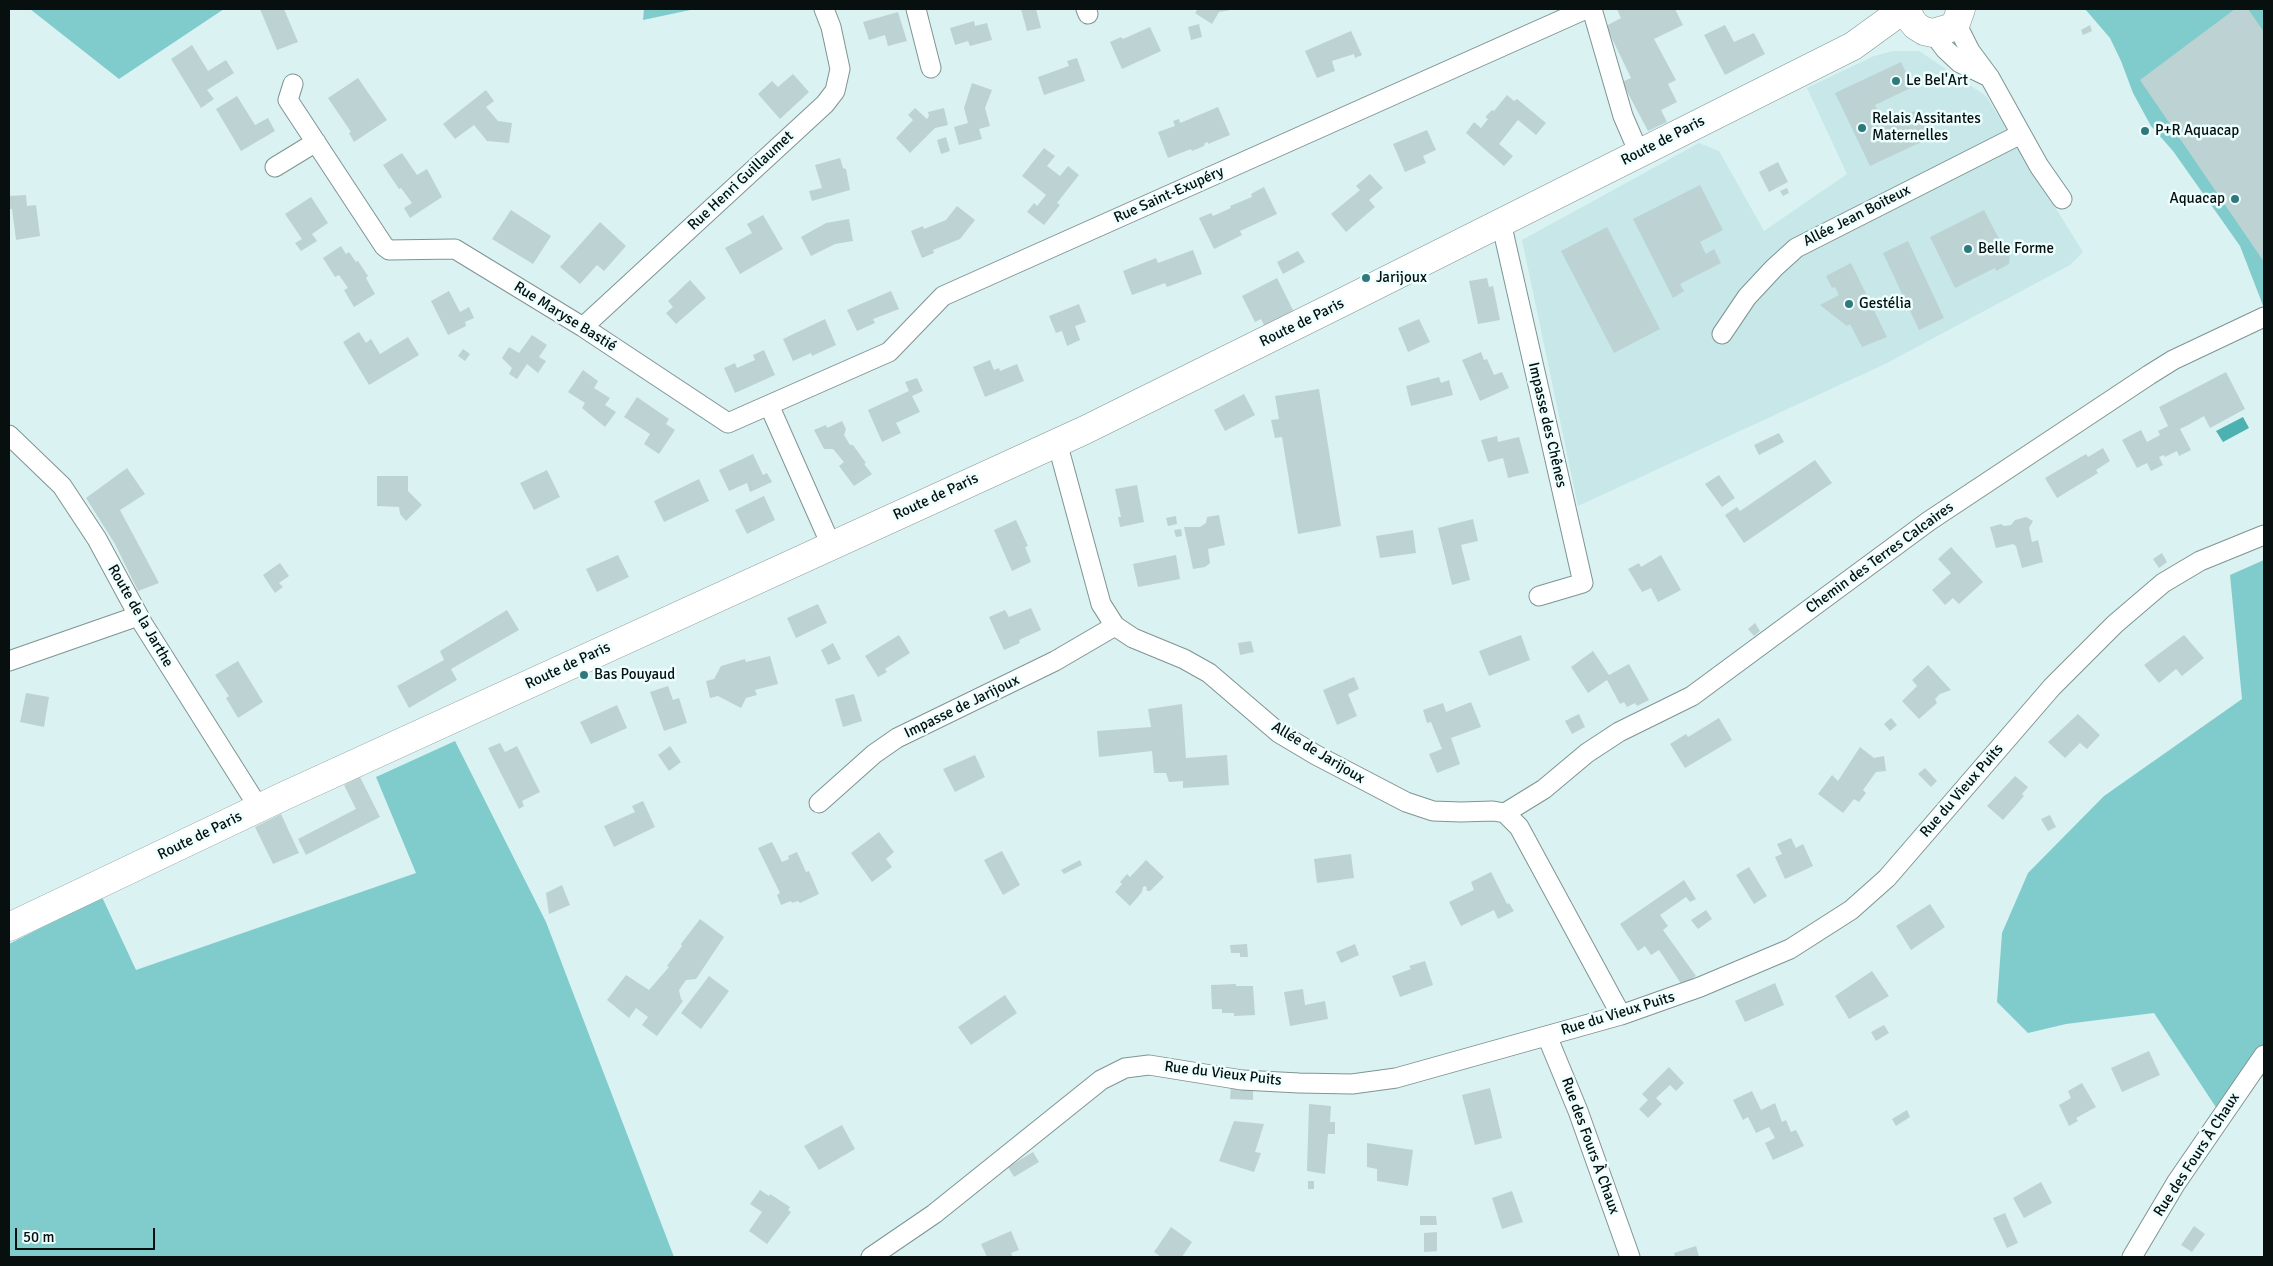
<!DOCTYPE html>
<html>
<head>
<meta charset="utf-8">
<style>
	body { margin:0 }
	#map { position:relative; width:2273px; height:1266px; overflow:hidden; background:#dbf2f2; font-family:Signika,sans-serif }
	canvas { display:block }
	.frame { position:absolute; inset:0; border:10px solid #070f0f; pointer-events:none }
	.scale { position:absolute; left:15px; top:1228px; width:140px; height:22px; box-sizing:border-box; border:2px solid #070f0f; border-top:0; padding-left:6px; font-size:15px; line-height:18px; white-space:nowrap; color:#070f0f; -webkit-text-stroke:4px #ecfefe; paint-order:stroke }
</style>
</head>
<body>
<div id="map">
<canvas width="2273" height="1266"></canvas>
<div class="frame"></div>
<div class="scale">50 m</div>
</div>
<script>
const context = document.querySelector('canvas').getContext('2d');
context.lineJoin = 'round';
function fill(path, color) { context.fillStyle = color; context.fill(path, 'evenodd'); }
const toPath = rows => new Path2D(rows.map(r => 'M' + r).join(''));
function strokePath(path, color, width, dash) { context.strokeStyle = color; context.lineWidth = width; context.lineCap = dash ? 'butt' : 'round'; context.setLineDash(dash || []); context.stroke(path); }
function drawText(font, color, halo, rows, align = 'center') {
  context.font = font + ' Signika,sans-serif'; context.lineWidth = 5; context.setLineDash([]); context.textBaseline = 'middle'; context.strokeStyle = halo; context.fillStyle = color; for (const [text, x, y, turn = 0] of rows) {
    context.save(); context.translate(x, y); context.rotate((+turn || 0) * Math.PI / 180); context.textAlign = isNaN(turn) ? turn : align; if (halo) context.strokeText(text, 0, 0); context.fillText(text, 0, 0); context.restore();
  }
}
fill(toPath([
	[1893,51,1919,51,1986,96,2083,252,2070,265,1887,363,1578,506,1522,240,1699,143,1719,151,1764,231,1847,174,1807,88,1874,56]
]), '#c7e7e8');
fill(toPath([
	[30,9,224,9,119,79],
	[644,9,695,9,643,20],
	[2085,9,2264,9,2264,308,2240,246,2173,151,2151,126,2133,93,2121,61,2110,38],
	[2264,560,2264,1075,2221,1115,2154,1013,2066,1024,2028,1033,1997,1002,2002,933,2028,873,2104,796,2242,699,2230,575],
	[455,741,546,922,674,1257,9,1257,9,944,102,897,136,970,416,873,376,777]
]), '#80cccd');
fill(toPath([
	[2243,417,2249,428,2223,442,2216,431]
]), '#4db1b2');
fill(toPath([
	[260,9,284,9,298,42,277,50],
	[1021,9,1036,9,1041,28,1027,31],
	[1198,9,1230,9,1230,10,1219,12,1212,24,1195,13],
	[1617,9,1675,9,1683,25,1654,39,1676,80,1668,84,1677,102,1661,110,1667,122,1648,131,1622,82,1631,78,1606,26,1621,18],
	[2235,9,2248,9,2264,32,2264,262,2140,80],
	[898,12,907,41,888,46,885,35,869,40,863,22],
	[974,21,975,26,987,23,992,40,970,46,968,41,955,45,950,28],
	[1199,24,1202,37,1191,40,1188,27],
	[1725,25,1734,42,1754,33,1765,54,1725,75,1704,35],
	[2090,25,2092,31,2083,35,2081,30],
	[1150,27,1161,51,1122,69,1110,42,1121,37,1123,39],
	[1351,31,1362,55,1355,58,1354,54,1332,61,1335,71,1317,78,1305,51],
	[192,45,208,71,226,60,234,73,207,90,214,99,201,108,171,59],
	[1077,58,1085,81,1044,95,1038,77,1069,66,1067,61],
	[1901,62,1913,87,1875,105,1885,125,1919,109,1932,137,1870,166,1835,93],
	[793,74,809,92,780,119,758,94,772,81,778,87],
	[358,78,387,120,354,142,349,133,351,132,328,98],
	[972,83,992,90,985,108,990,126,979,129,982,139,959,145,954,127,968,123,964,108],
	[486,90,494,101,486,107,498,121,512,123,509,143,487,141,474,125,455,139,443,124],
	[1507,95,1514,101,1517,99,1546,123,1536,135,1518,120,1499,144,1513,156,1504,166,1466,133,1474,122,1481,128,1488,119,1485,117,1492,110,1494,111],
	[237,96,255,125,268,118,275,131,241,151,216,109],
	[1218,107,1230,135,1208,144,1208,142,1205,143,1204,146,1192,151,1191,149,1168,158,1158,132,1175,126,1173,121,1179,119,1180,123],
	[915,108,927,119,929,116,928,112,944,108,948,125,935,128,910,153,896,138,913,120,908,115],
	[1427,130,1436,150,1423,156,1426,163,1405,172,1393,144],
	[946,137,950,151,941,154,937,140],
	[1044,148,1055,156,1047,166,1060,176,1068,166,1079,175,1057,203,1060,205,1044,225,1027,212,1034,203,1037,206,1046,195,1022,176],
	[402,153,417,175,427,169,442,197,410,218,404,208,412,203,401,188,399,189,383,165],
	[840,158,843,168,846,169,850,190,812,201,809,191,822,188,815,165],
	[1778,162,1788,182,1769,192,1759,172],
	[1370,174,1383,188,1369,200,1375,207,1346,232,1331,214,1360,190,1356,186],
	[1700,185,1723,230,1700,242,1706,254,1714,249,1721,263,1680,284,1684,291,1673,298,1633,219],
	[1264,187,1277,214,1240,231,1242,235,1214,249,1199,218,1211,213,1213,216,1231,208,1230,206,1252,197,1251,194],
	[1787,188,1789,193,1783,196,1780,191],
	[26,195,27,206,36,205,40,236,16,240,12,209,9,209,9,196],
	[311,197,328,223,312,234,317,241,301,251,295,243,302,239,285,214],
	[957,206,975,220,960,239,933,250,934,253,922,258,911,231,923,226,924,229,946,220],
	[511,210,551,236,533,264,492,239],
	[1984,210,2000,241,1997,243,2002,254,2010,254,2009,264,1996,271,1995,268,1955,288,1930,237],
	[763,215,783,249,740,274,725,248,752,233,747,224],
	[849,219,853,241,835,244,811,256,801,237,826,223],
	[600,222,626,246,604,271,597,265,580,284,560,267],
	[1607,227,1660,329,1614,353,1561,251],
	[1908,241,1944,318,1919,330,1883,253],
	[341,246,346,254,349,252,356,262,358,261,368,276,366,278,375,294,354,307,344,290,348,288,339,275,335,277,323,258],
	[1193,250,1202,274,1167,287,1165,283,1132,295,1123,271,1156,258,1158,263],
	[1298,251,1305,262,1283,274,1277,262],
	[1851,263,1887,337,1862,347,1850,324,1847,326,1820,305,1839,295,1835,287,1832,288,1826,276],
	[1277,278,1294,312,1265,327,1261,319,1255,322,1242,296],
	[1487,278,1489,287,1493,286,1500,320,1478,324,1469,281],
	[690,280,706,298,676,324,666,313,673,307,668,301],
	[449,291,460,312,469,307,474,318,465,322,466,326,448,335,431,301],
	[891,291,899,309,873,319,875,323,857,331,847,310],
	[1079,304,1086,322,1075,326,1080,340,1067,346,1062,331,1056,333,1049,316],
	[825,319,836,345,812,356,811,353,793,361,783,339],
	[1419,319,1430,342,1408,352,1398,328],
	[359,332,366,343,371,339,380,354,408,337,419,355,369,385,343,342],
	[532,335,547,345,539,357,546,361,538,373,527,364,517,379,509,374,512,368,502,358,509,347,519,353],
	[463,349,470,354,465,361,458,356],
	[764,350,775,375,735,393,724,368,735,363,737,368,755,360,753,355],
	[1481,352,1484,360,1487,359,1494,375,1502,372,1509,388,1480,401,1462,360],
	[990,360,994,370,999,368,1000,371,1017,364,1024,381,985,397,973,367],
	[583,370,598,381,594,388,610,398,605,405,616,412,605,427,582,408,585,403,568,392],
	[2226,372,2245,409,2210,428,2204,416,2190,424,2180,429,2191,450,2179,456,2177,451,2165,457,2164,455,2159,457,2163,465,2151,471,2147,463,2137,468,2122,440,2141,430,2147,442,2160,435,2158,431,2168,426,2159,407],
	[1439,377,1441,383,1449,380,1453,395,1411,406,1406,386],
	[917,378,923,391,912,396,920,412,896,423,901,433,882,442,868,410,909,391,905,382],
	[1319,389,1341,526,1298,534,1282,437,1275,438,1271,420,1279,419,1275,396],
	[1244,394,1255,415,1225,431,1214,410],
	[637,397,669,419,666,424,675,430,659,454,644,444,650,434,624,417],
	[842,421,846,429,844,435,850,445,853,445,866,463,864,464,872,474,854,486,839,466,844,462,833,449,824,449,814,430,826,425,827,428],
	[1779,433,1784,442,1759,455,1754,445],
	[1497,436,1498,442,1519,437,1529,473,1508,478,1503,458,1488,462,1481,440],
	[2103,448,2110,461,2096,470,2098,473,2057,498,2045,478,2086,454,2088,457],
	[753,454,763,475,767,473,772,482,750,492,747,483,729,491,719,470],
	[1815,460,1832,483,1744,543,1725,515,1737,507,1740,511],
	[127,468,145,494,120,510,159,583,138,591,115,544,86,498],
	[547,470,560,497,534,510,520,483],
	[1719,475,1735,498,1722,507,1705,484],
	[377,476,408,476,408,491,422,505,406,521,400,514,399,507,377,506],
	[699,479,709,501,664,522,654,501],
	[1137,485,1144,522,1120,527,1118,517,1121,517,1115,489],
	[764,496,775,520,747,534,735,510],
	[1219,515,1225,545,1208,549,1210,563,1205,567,1193,569,1184,527,1200,527,1206,523,1207,517],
	[1176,516,1177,524,1168,526,1166,518],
	[2026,517,2033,521,2029,528,2032,542,2038,540,2043,562,2022,568,2016,546,2013,544,1996,548,1990,527,2001,524,2004,526,2011,525,2015,520],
	[1473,519,1478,541,1461,545,1470,580,1452,585,1438,528],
	[1016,520,1028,546,1025,547,1031,562,1012,571,994,530],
	[1181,529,1182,536,1176,537,1174,530],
	[1413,530,1416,553,1380,558,1376,536],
	[1951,547,1983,582,1959,604,1953,598,1945,605,1932,590,1951,573,1938,559],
	[2162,553,2167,562,2159,568,2153,559],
	[618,555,629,577,597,592,586,569],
	[1176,555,1180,579,1138,587,1133,564],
	[1661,555,1681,590,1658,602,1651,588,1642,592,1628,569,1639,563,1641,567],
	[280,563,289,576,279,583,283,587,275,593,263,575],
	[818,604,827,623,796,638,787,618],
	[1031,608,1041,630,1019,640,1020,643,1004,650,989,617,1005,610,1009,617],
	[507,610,519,630,451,669,457,680,409,708,397,686,444,660,440,651],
	[1755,623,1760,631,1754,636,1748,629],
	[899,635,910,653,885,669,887,672,878,677,865,656],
	[1521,635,1530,660,1489,676,1479,651],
	[2184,635,2204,658,2182,676,2176,669,2159,683,2144,665],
	[1251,641,1254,652,1240,655,1238,643],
	[833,643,841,659,828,665,821,650],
	[1593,651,1609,675,1629,664,1649,700,1637,706,1635,703,1627,707,1624,702,1620,704,1607,680,1588,693,1571,667],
	[770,656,778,684,755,690,757,695,746,698,741,708,718,696,710,698,706,681,714,679,721,666,745,659,746,662],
	[238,661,263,702,238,718,226,698,229,696,215,675],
	[1928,665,1951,690,1940,694,1935,699,1937,703,1919,719,1902,701,1917,686,1912,680],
	[1354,677,1359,689,1348,694,1357,716,1337,725,1323,690],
	[668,686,673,700,679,698,687,723,664,731,650,692],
	[26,693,49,697,44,727,20,722],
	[854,694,862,721,843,727,835,699],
	[1471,702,1481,727,1451,738,1460,764,1437,773,1429,754,1442,749,1431,722,1427,723,1423,710,1443,703,1446,712],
	[1182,704,1186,758,1227,755,1229,785,1183,788,1183,781,1169,782,1166,773,1154,773,1152,751,1099,757,1097,731,1151,727,1148,709],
	[617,705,627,728,591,744,580,722],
	[1579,714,1585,727,1572,734,1565,721],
	[2078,714,2100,735,2087,749,2080,743,2065,758,2048,742],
	[1719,718,1732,740,1685,768,1670,744,1686,734,1688,737],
	[1891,718,1897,725,1890,731,1884,724],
	[500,743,505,752,517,746,540,792,522,801,524,806,519,809,488,748],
	[670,746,681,762,669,771,658,755],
	[1860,747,1874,758,1884,756,1886,771,1876,772,1863,790,1866,793,1859,802,1854,799,1843,813,1818,794,1832,775,1838,781],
	[975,755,985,777,955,792,943,769],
	[1925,768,1937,781,1931,787,1918,774],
	[2015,776,2028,787,2022,794,2024,796,2003,820,1987,806],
	[360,777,380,817,306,855,298,839,356,809,344,785],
	[643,801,655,827,614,847,604,826,635,812,632,806],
	[281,814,299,853,273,864,255,827],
	[2050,815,2056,827,2048,831,2041,819],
	[879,832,894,852,886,859,892,867,872,882,851,853],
	[1791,838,1796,848,1803,844,1813,866,1785,879,1775,857,1782,854,1777,844],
	[772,842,782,862,789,859,788,856,797,852,806,872,809,871,819,894,800,903,798,901,792,903,791,901,781,905,777,895,780,893,758,848],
	[1002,851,1020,885,1003,895,984,860],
	[1351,854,1354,878,1317,883,1314,859],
	[1080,860,1082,865,1064,874,1061,870],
	[1146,860,1164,877,1150,891,1147,891,1146,886,1143,887,1142,892,1130,906,1115,892,1122,884,1120,882,1127,874,1130,877],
	[1749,867,1767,896,1754,904,1736,875],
	[1491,872,1507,904,1509,903,1514,911,1498,919,1494,910,1461,926,1449,902,1474,890,1471,882],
	[1684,880,1696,899,1690,902,1686,897,1660,915,1668,926,1663,930,1696,976,1682,985,1659,950,1651,955,1645,946,1638,951,1620,924],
	[562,885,570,905,549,914,546,893],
	[1930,904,1945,927,1911,950,1896,926],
	[1706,910,1712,919,1698,929,1691,920],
	[700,919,724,937,696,979,686,980,679,990,681,999,683,1001,657,1036,642,1025,648,1017,636,1008,629,1018,607,1000,626,975,649,990,669,967,667,966,682,946,681,944],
	[1247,944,1248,957,1240,957,1240,953,1231,953,1230,945],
	[1355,944,1359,955,1341,963,1336,952],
	[1425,961,1433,985,1400,997,1392,976,1411,969,1409,966],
	[1872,971,1889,996,1849,1019,1835,996],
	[709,976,729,991,701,1029,681,1013],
	[1775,983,1784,1005,1745,1022,1735,1001],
	[1236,984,1236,986,1253,986,1255,1015,1234,1016,1234,1013,1222,1013,1222,1009,1212,1009,1211,985],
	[1303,989,1305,1005,1325,1001,1328,1019,1290,1026,1284,992],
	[1005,995,1017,1013,971,1045,958,1027],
	[1884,1025,1889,1033,1876,1041,1871,1032],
	[2149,1051,2160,1075,2122,1092,2111,1068],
	[1669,1067,1684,1083,1676,1091,1670,1085,1656,1098,1662,1104,1648,1118,1639,1109,1648,1100,1642,1094],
	[2082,1083,2096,1107,2076,1118,2078,1121,2069,1126,2059,1105,2071,1098,2068,1091],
	[1231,1086,1253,1088,1253,1100,1230,1099],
	[1490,1088,1502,1138,1475,1145,1462,1095],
	[1752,1091,1761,1110,1775,1103,1782,1122,1786,1120,1791,1132,1796,1130,1804,1146,1773,1160,1765,1143,1775,1138,1769,1127,1756,1133,1748,1117,1743,1120,1733,1100],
	[1309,1104,1331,1106,1330,1122,1335,1122,1335,1134,1328,1134,1325,1174,1307,1171],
	[1907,1110,1910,1117,1896,1126,1892,1119],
	[1234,1121,1264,1124,1255,1152,1261,1153,1254,1172,1219,1161],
	[842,1125,855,1149,819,1170,804,1146],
	[1367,1143,1413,1150,1408,1186,1377,1181,1377,1169,1367,1167],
	[1033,1152,1039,1162,1014,1177,1008,1167],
	[1308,1181,1314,1181,1314,1189,1308,1189],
	[2041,1182,2052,1203,2024,1218,2013,1198],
	[760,1190,769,1196,770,1194,790,1207,788,1210,791,1212,767,1244,749,1231,762,1212,750,1204],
	[1512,1191,1523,1222,1502,1229,1492,1198],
	[2005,1213,2018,1243,2007,1248,1993,1218],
	[1420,1216,1436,1216,1437,1225,1420,1225],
	[2194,1226,2205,1234,2192,1252,2181,1245],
	[1171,1227,1192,1242,1182,1257,1161,1257,1154,1252],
	[1011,1231,1019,1250,1011,1253,1013,1257,987,1257,981,1244],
	[1437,1232,1437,1251,1424,1252,1424,1233],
	[1696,1246,1699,1257,1675,1257,1674,1253]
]), '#bdd3d3');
const street = toPath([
	[916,9,931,68],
	[1086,9,1088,14],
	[1592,9,1623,116,1639,153],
	[1956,23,1970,51,1990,78,2039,166,2062,199],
	[1933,33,1945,49,1960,63,1987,76],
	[293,84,288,100,384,246,389,250,455,249,583,327,728,423,889,352,943,296,1586,9],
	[275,167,316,142],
	[1501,222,1583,583,1539,596],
	[583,327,825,104,835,91,840,69,831,27,824,9],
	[1722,334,1747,297,1774,268,1796,248,2021,134],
	[769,405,831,545],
	[9,435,62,486,97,539,143,624,259,808],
	[1057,442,1101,604,1115,626,1133,638,1184,659,1209,673,1279,733,1316,755,1406,802,1433,811,1461,812,1493,811,1505,813,1519,827,1621,1015],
	[9,661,138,616],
	[819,803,874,754,897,738,1055,661,1115,626],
	[1505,813,1544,789,1587,753,1619,732,1692,696,1929,521,2149,375,2173,360,2264,317],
	[1547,1036,1578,1111,1630,1257],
	[871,1257,934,1214,1101,1080,1125,1068,1149,1065,1242,1080,1299,1083,1352,1084,1396,1078,1621,1015,1700,987,1790,949,1851,910,1887,878,2052,687,2115,624,2163,583,2200,561,2264,535],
	[2132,1257,2176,1183,2264,1055]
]);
const secondary = toPath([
	[1907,9,1911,20,1916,26,1924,31,1933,33,1950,28,1956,23,1961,9],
	[9,927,284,796,1085,430,1341,303,1853,46,1904,9]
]);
strokePath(street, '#7f9494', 21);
strokePath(secondary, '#7f9494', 29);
strokePath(street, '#fff', 19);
strokePath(secondary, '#fff', 28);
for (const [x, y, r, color] of [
	[1896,81,5,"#30797b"],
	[1862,128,5,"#30797b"],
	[2145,131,5,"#30797b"],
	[2235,199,5,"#30797b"],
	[1968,249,5,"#30797b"],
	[1366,278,5,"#30797b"],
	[1849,304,5,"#30797b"],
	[584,675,5,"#30797b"]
]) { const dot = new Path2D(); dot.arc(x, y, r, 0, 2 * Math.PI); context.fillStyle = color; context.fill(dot); strokePath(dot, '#ecfefe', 2); }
drawText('15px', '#070f0f', '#ecfefe', [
	["Le Bel'Art",1906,81],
	["Relais Assitantes",1872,119],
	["Maternelles",1872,136],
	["P+R Aquacap",2155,131],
	["Aquacap",2225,199,"right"],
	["Belle Forme",1978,249],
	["Jarijoux",1376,278],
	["Gestélia",1859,304],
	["Bas Pouyaud",594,675]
], 'left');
drawText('15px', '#070f0f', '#ecfefe', [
	["Route de Paris",1663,141,-27],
	["Rue Henri Guillaumet",741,181,-43],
	["Rue Saint-Exupéry",1169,195,-24],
	["Allée Jean Boiteux",1857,216,-27],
	["Rue Maryse Bastié",565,317,32],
	["Route de Paris",1302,323,-26],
	["Impasse des Chênes",1547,425,77],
	["Route de Paris",936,497,-25],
	["Chemin des Terres Calcaires",1880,558,-36],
	["Route de la Jarthe",140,616,60],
	["Route de Paris",568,666,-25],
	["Impasse de Jarijoux",962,707,-26],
	["Allée de Jarijoux",1318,753,31],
	["Rue du Vieux Puits",1962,791,-49],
	["Route de Paris",200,836,-26],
	["Rue du Vieux Puits",1618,1014,-17],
	["Rue du Vieux Puits",1223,1074,7],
	["Rue des Fours À Chaux",1590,1146,70],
	["Rue des Fours À Chaux",2197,1155,-57]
]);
</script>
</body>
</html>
